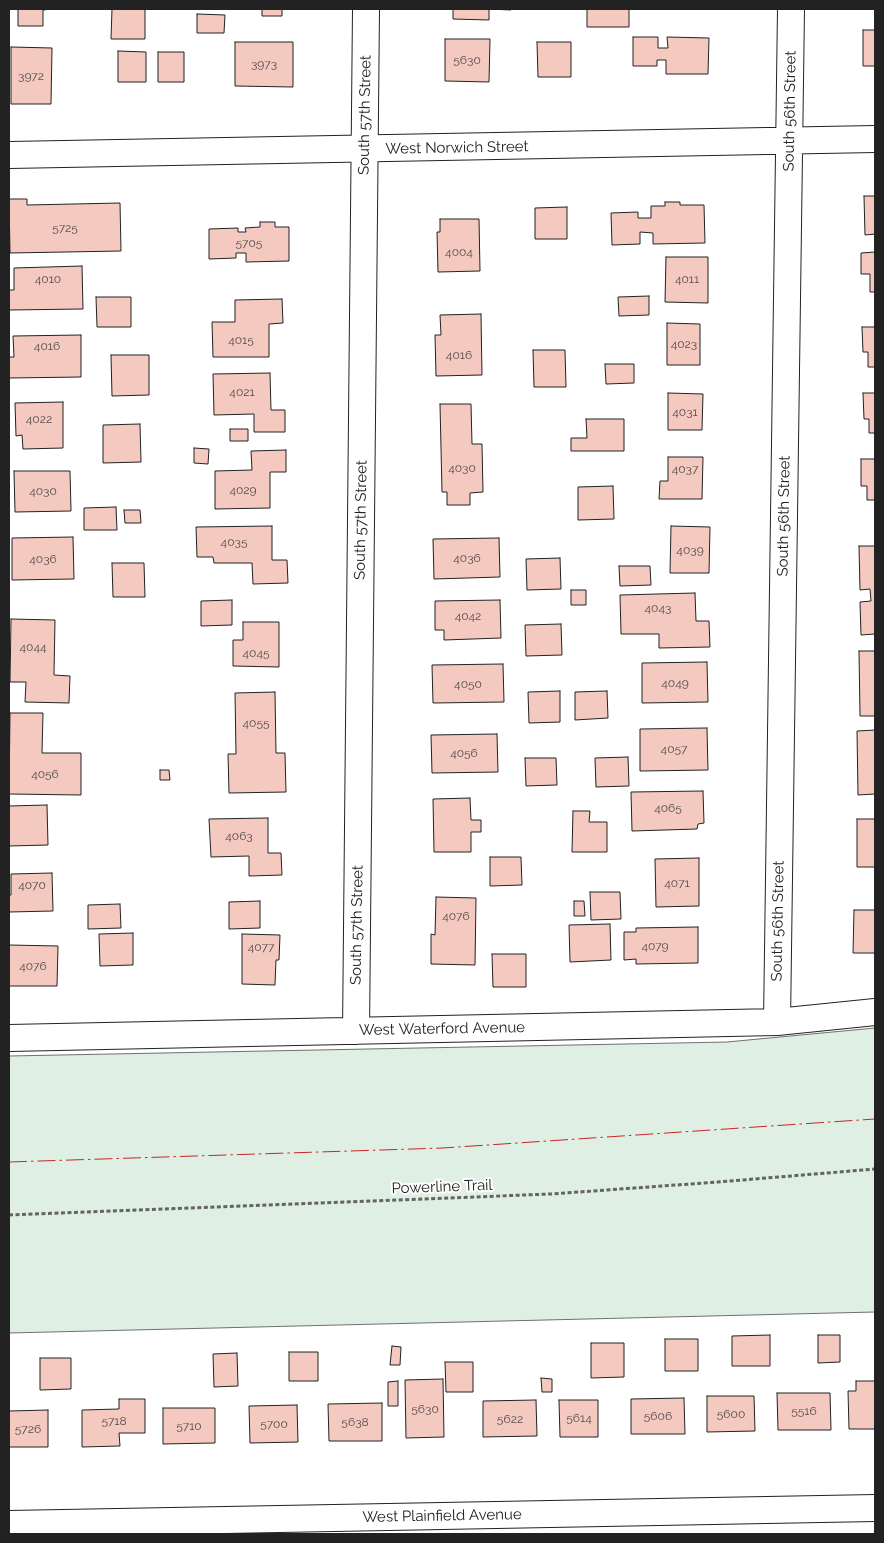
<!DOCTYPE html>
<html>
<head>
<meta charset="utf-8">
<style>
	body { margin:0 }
	#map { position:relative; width:884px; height:1543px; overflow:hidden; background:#fff; font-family:Raleway,sans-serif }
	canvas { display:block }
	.frame { position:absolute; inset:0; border:10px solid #222; pointer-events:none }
</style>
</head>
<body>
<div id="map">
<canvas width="884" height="1543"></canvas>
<div class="frame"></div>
</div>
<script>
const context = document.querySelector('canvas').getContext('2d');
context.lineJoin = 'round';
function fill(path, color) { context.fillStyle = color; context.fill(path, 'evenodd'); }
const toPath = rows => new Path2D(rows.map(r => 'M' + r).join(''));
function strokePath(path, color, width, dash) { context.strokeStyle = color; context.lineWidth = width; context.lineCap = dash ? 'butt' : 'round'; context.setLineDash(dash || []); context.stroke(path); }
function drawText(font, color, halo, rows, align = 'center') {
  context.font = font + ' Raleway,sans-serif'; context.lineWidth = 4; context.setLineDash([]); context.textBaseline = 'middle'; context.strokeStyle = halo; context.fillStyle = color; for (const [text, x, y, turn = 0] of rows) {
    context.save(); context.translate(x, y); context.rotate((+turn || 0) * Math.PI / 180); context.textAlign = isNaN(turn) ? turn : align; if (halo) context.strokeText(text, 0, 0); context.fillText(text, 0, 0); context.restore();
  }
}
const green = toPath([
	[875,1028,875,1312,9,1333,9,1056,727,1042,875,1028]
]);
fill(green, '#e0efe3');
strokePath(green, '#6f6f6f', 1);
const building = toPath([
	[16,9,52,9,43,10,43,26,18,26,18,9,16,9],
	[112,9,145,9,145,39,111,39,112,9],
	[262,9,282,9,282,16,262,16,262,9],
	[453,9,511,9,511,10,489,9,489,20,453,19,453,9],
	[587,9,629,9,629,27,587,27,587,9],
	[197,14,225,15,224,33,197,33,197,14],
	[863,30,875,30,875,66,863,66,863,30],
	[633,37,658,37,658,48,668,48,667,37,709,38,708,74,666,74,666,60,657,60,657,66,633,66,633,37],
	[445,39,490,39,489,82,445,81,445,39],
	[235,42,293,42,293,87,235,86,235,42],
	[537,42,571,42,571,77,538,77,537,42],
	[11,47,52,48,51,104,11,104,11,47],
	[118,51,146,52,146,82,118,82,118,51],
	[158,52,184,52,184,82,158,82,158,52],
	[864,196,875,196,875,234,865,235,864,196],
	[9,199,27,199,27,205,120,203,121,251,10,253,9,199],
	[665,202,680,202,680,205,704,205,705,243,653,244,653,233,640,232,640,244,612,245,611,213,638,212,638,218,651,218,651,206,665,206,665,202],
	[567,207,567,239,535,239,535,208,567,207],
	[440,219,479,219,480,271,438,272,437,232,440,232,440,219],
	[260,222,275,222,275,227,289,227,289,261,246,262,246,253,236,253,236,258,209,259,209,229,238,228,238,232,246,232,245,228,260,227,260,222],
	[875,252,875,292,870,292,870,274,861,274,861,253,875,252],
	[666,257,708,257,708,303,665,302,666,257],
	[82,266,83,309,9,310,9,290,14,290,14,268,82,266],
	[649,296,649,315,619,316,618,297,649,296],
	[96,297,131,297,131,327,97,327,96,297],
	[282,299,283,323,269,324,269,357,213,357,212,322,235,322,235,300,282,299],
	[481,314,482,375,436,376,435,335,441,335,440,315,481,314],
	[667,323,700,324,700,365,667,365,667,323],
	[862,327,875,327,875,367,868,367,868,352,863,352,862,327],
	[81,335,81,377,9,378,9,357,14,357,13,336,81,335],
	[533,350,565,350,566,387,534,387,533,350],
	[111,355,149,355,149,395,112,396,111,355],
	[605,364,634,364,634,383,606,384,605,364],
	[270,373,271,410,285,410,285,432,254,432,254,414,214,415,213,374,270,373],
	[668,393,703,394,702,430,668,430,668,393],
	[863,393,875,393,875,433,869,433,869,419,864,419,863,393],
	[63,402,63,448,23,449,22,435,16,436,15,403,63,402],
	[440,404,471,404,472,444,482,444,483,492,470,493,470,505,447,505,447,492,442,492,440,404],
	[586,419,624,419,624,451,571,451,571,438,587,438,586,419],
	[140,424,141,462,103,463,103,425,140,424],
	[230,429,248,429,248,441,230,441,230,429],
	[194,448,209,449,208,464,194,463,194,448],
	[286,450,286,472,270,472,270,508,215,509,215,471,252,470,251,451,286,450],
	[668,457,703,457,702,499,659,499,660,481,668,481,668,457],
	[861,459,875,459,875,500,867,500,867,486,861,486,861,459],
	[14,471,70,471,71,511,15,512,14,471],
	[613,486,614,519,578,520,578,487,613,486],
	[116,507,117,530,84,530,84,508,116,507],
	[124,510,140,510,141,523,125,523,124,510],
	[272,526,272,560,287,560,288,583,253,584,252,563,214,563,213,557,197,557,196,527,272,526],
	[671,526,710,527,709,573,670,573,671,526],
	[73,537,74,579,12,580,12,538,73,537],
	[499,538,500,577,434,579,433,539,499,538],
	[859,546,875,546,875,634,861,635,860,602,871,601,870,589,860,590,859,546],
	[560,558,561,589,527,590,526,559,560,558],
	[112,563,144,563,145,597,113,597,112,563],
	[619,566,650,566,651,585,620,586,619,566],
	[571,590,586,590,586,605,571,605,571,590],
	[695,593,696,621,709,621,710,647,659,648,659,634,621,634,620,595,695,593],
	[232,600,232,625,201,626,201,601,232,600],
	[500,600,501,638,444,640,444,630,435,630,435,601,500,600],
	[11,619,55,620,54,675,70,676,69,703,25,702,26,682,10,682,11,619],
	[243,622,279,622,279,667,233,666,233,640,243,640,243,622],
	[561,624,562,655,526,656,525,625,561,624],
	[859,651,875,651,875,716,860,716,859,651],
	[707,662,708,702,642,703,642,663,707,662],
	[503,664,504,702,433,703,432,665,503,664],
	[560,691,560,722,529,723,528,692,560,691],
	[607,691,608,718,575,720,575,692,607,691],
	[275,692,276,753,285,753,286,792,229,793,228,754,236,754,235,693,275,692],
	[10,713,43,713,42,753,81,753,81,795,9,794,10,713],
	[707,728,708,770,640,771,640,729,707,728],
	[875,730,875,794,858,795,857,731,875,730],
	[497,734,498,772,432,773,431,735,497,734],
	[628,757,629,786,596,787,595,758,628,757],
	[525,758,556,758,557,785,526,786,525,758],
	[160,770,169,770,170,780,160,780,160,770],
	[703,791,704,823,698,824,697,829,632,831,631,792,703,791],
	[470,798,471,820,481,820,481,832,471,832,471,852,434,852,433,799,470,798],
	[47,805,48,845,9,846,9,806,47,805],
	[573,811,590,811,589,822,607,822,607,852,572,852,573,811],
	[268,818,268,853,281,853,282,875,249,876,249,856,211,857,209,819,268,818],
	[857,819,875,819,875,867,857,867,857,819],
	[490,857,521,857,522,885,490,886,490,857],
	[699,858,699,906,656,907,655,859,699,858],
	[52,873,53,911,9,912,9,895,11,895,11,874,52,873],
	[590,892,620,892,621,919,591,920,590,892],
	[436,897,476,898,475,965,431,964,431,934,435,935,436,897],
	[260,901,260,928,229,929,229,902,260,901],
	[574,901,584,901,585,916,574,916,574,901],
	[120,904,121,928,88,929,88,905,120,904],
	[854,910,875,910,875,953,853,953,854,910],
	[610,924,611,960,570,962,569,925,610,924],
	[698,927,698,963,636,964,636,959,624,960,624,932,636,932,636,928,698,927],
	[133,933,133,965,100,966,99,934,133,933],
	[242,934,280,935,279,960,276,960,275,985,242,984,242,934],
	[9,945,58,946,57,986,9,986,9,945],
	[492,954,526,954,526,987,493,987,492,954],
	[770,1335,770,1366,732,1366,732,1336,770,1335],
	[818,1335,840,1335,840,1362,818,1363,818,1335],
	[665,1339,698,1339,698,1371,665,1371,665,1339],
	[591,1343,624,1343,624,1377,591,1378,591,1343],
	[392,1346,401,1347,400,1365,390,1365,392,1346],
	[289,1352,318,1352,318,1381,289,1381,289,1352],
	[237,1353,238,1386,214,1387,213,1354,237,1353],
	[40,1358,71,1358,71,1389,40,1390,40,1358],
	[445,1362,473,1362,473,1392,446,1392,445,1362],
	[541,1378,552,1379,552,1392,542,1392,541,1378],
	[443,1379,444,1437,406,1438,405,1380,443,1379],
	[398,1381,398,1406,388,1406,388,1382,398,1381],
	[856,1381,875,1381,875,1429,849,1429,848,1391,856,1391,856,1381],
	[777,1393,830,1393,831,1430,778,1430,777,1393],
	[707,1396,754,1396,755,1431,707,1432,707,1396],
	[684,1398,685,1434,631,1434,631,1399,684,1398],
	[119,1399,145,1399,145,1433,119,1433,120,1446,82,1447,82,1410,119,1409,119,1399],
	[536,1400,537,1436,483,1437,483,1401,536,1400],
	[559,1400,598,1400,598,1437,560,1437,559,1400],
	[382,1403,382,1441,329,1441,328,1404,382,1403],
	[297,1405,298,1442,250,1443,249,1406,297,1405],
	[163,1408,215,1408,215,1443,163,1444,163,1408],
	[48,1410,48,1447,9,1447,9,1411,48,1410]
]);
fill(building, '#f3c9c0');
strokePath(building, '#222', 1);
const street = toPath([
	[9,155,875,139],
	[777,1022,791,9],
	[356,1031,366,9],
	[9,1038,777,1022,875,1012],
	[9,1524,875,1508]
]);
strokePath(street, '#222', 28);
strokePath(toPath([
	[9,1215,551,1194,718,1182,875,1169]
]), '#646464', 3, [4, 2.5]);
strokePath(street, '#fff', 26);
strokePath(toPath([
	[9,1162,443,1148,875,1119]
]), '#c62828', 1, [18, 4, 2.5, 4]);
drawText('12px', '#564c4a', null, [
	["5630",467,60],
	["3973",264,64],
	["3972",31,76],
	["5725",65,228],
	["5705",249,243],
	["4004",459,252],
	["4010",48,279],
	["4011",687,279],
	["4015",241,340],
	["4023",684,344],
	["4016",47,346],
	["4016",459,355],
	["4021",242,392],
	["4031",685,412],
	["4022",39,419],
	["4030",462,468],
	["4037",685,469],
	["4029",243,490],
	["4030",43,491],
	["4035",234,542],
	["4039",690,550],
	["4036",467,558],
	["4036",43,559],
	["4043",658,608],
	["4042",468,616],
	["4044",33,647],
	["4045",256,653],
	["4049",675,683],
	["4050",468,684],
	["4055",256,723],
	["4057",674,749],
	["4056",464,753],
	["4056",45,774],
	["4065",668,808],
	["4063",239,836],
	["4071",677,883],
	["4070",32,885],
	["4076",456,916],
	["4079",655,946],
	["4077",261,947],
	["4076",33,966],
	["5630",425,1409],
	["5516",804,1411],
	["5600",731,1414],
	["5606",658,1416],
	["5614",579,1418],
	["5622",510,1419],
	["5718",114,1421],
	["5638",355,1422],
	["5700",274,1424],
	["5710",189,1426],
	["5726",28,1429]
]);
drawText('15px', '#222', '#fff', [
	["South 56th Street",790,111,-89],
	["South 57th Street",365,115,-89],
	["West Norwich Street",457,148,-1],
	["South 56th Street",784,516,-89],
	["South 57th Street",361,520,-89],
	["South 56th Street",778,921,-89],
	["South 57th Street",357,925,-89],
	["West Waterford Avenue",442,1029,-1],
	["Powerline Trail",442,1187,-2],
	["West Plainfield Avenue",442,1516,-1]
]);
</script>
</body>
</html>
